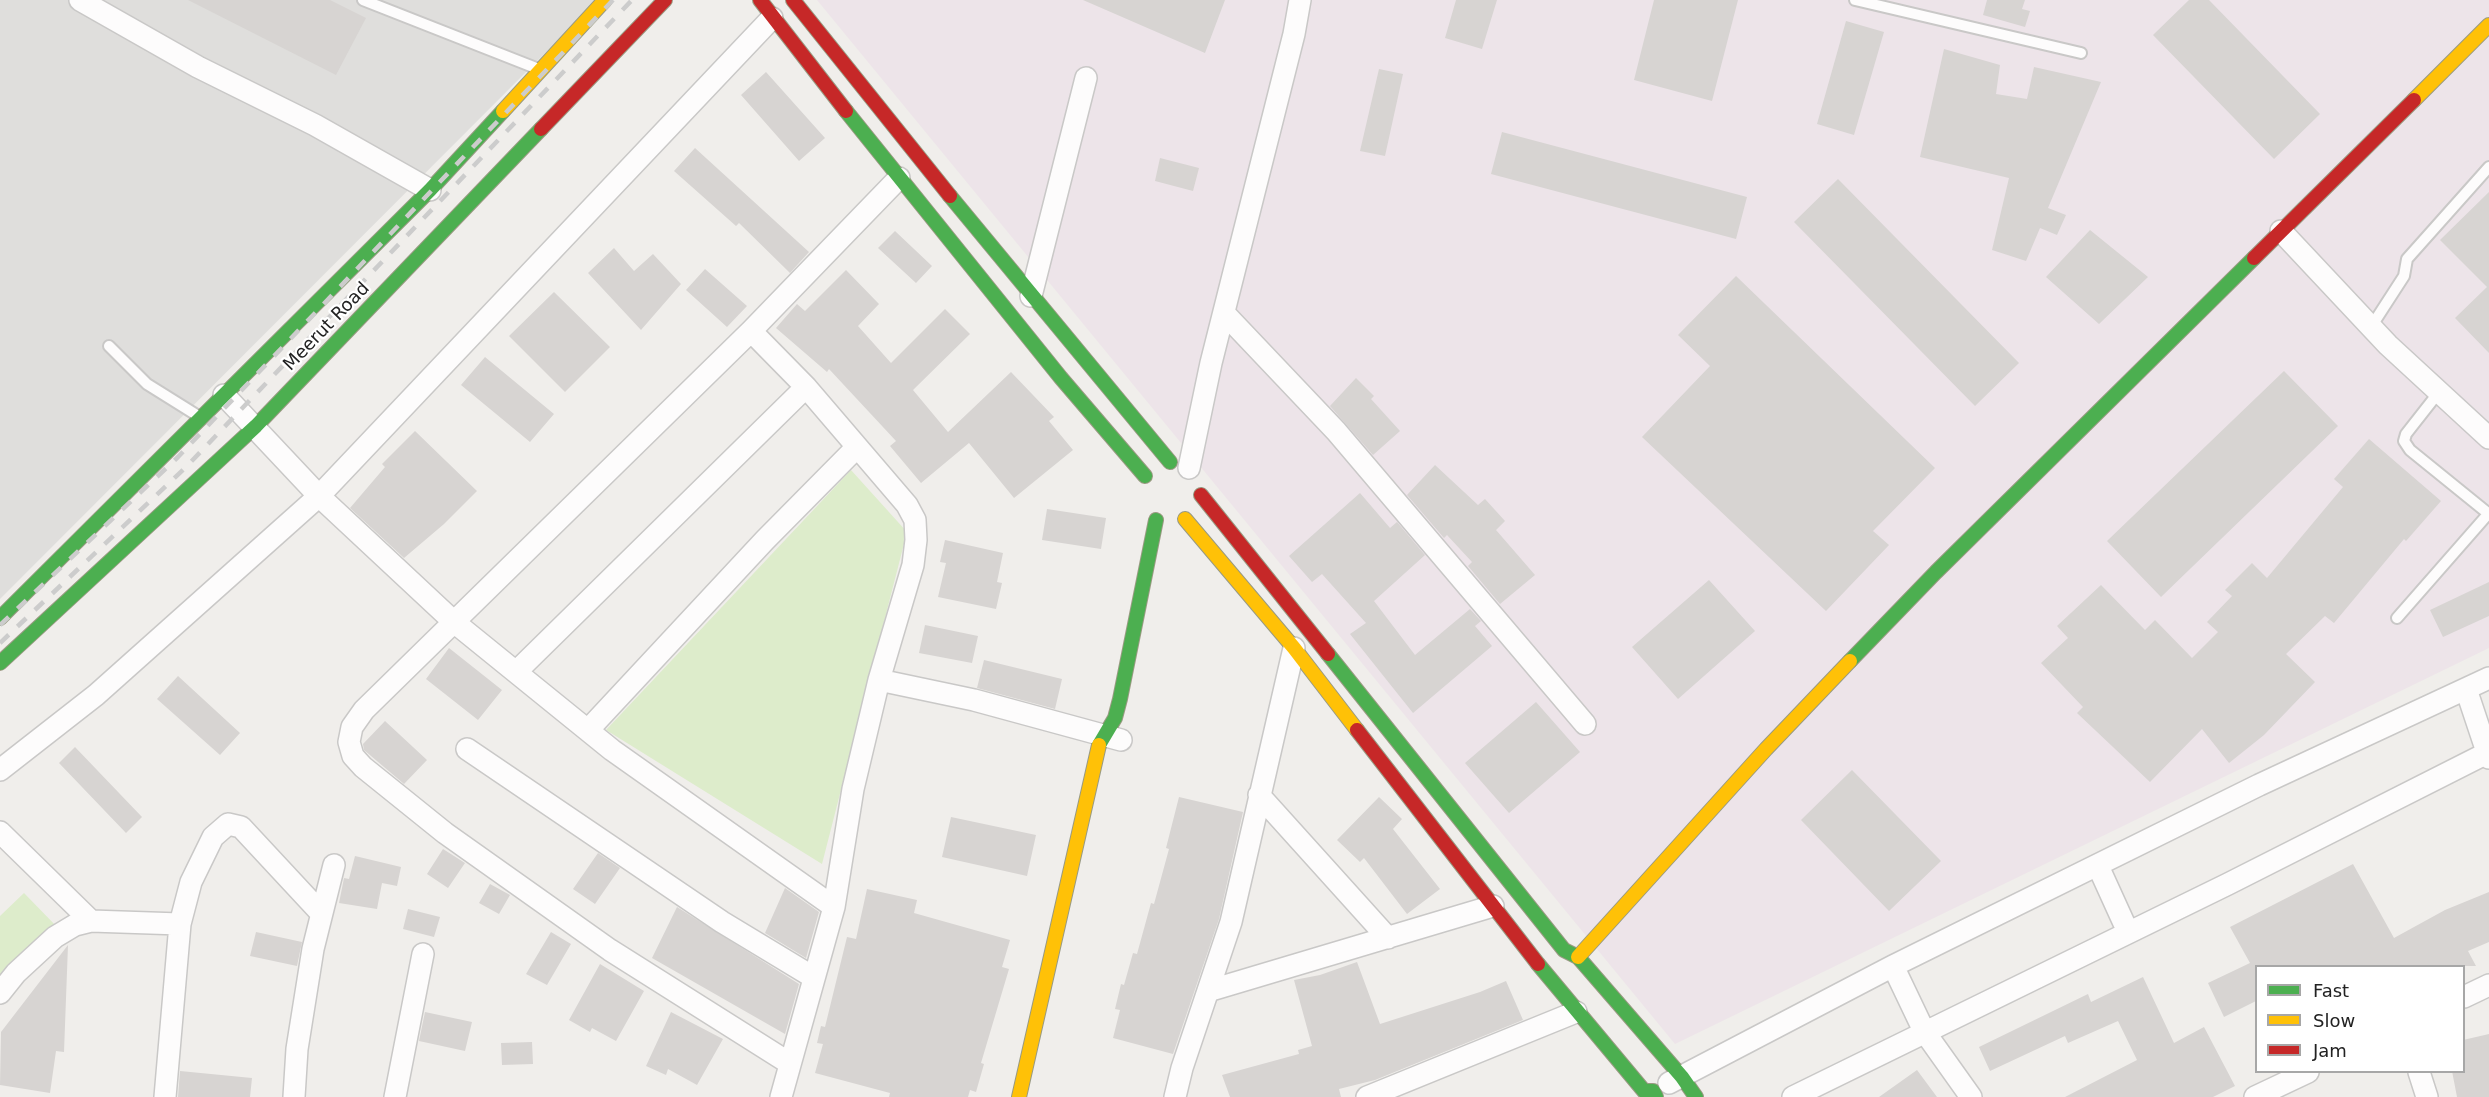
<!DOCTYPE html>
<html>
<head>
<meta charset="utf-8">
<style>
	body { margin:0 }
	#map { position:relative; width:2489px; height:1097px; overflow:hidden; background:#f0eeeb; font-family:"DejaVu Sans",sans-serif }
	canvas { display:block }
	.legend { position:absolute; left:2255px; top:965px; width:210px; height:108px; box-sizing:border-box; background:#fff; border:2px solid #a7a7a7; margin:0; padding:8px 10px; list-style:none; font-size:18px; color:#222 }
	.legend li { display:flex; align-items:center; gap:12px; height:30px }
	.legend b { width:30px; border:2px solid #a7a7a7 }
</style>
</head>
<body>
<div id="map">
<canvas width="2489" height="1097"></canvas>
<ul class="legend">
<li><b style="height:8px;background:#4caf50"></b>Fast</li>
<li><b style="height:8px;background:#ffc107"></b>Slow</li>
<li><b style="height:8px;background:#c62828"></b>Jam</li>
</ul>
</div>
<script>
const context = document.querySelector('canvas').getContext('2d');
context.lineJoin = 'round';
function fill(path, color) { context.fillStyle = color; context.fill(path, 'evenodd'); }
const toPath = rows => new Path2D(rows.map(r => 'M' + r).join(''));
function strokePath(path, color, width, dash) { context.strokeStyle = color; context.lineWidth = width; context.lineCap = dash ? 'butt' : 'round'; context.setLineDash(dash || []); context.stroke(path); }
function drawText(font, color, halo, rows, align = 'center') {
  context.font = font + ' "DejaVu Sans",sans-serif'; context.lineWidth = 4.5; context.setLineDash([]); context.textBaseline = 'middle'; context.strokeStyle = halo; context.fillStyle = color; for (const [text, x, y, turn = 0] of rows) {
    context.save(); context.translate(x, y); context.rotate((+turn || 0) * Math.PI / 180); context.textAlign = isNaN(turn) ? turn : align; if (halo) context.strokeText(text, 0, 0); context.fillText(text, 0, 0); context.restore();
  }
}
fill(toPath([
	[0,0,598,0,0,599]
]), '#dfdedc');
fill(toPath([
	[817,0,2489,0,2489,648,1675,1044]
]), '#ede4e9');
fill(toPath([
	[851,470,907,532,822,864,606,730],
	[24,893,60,930,0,988,0,916]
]), '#ddeccb');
fill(toPath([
	[188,0,330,0,366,18,336,75],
	[1083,0,1225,0,1205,53],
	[1456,0,1497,0,1482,49,1445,38],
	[1654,0,1738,0,1712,101,1634,80],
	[1987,0,2025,0,2022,9,2030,11,2025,27,1983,15],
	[2189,0,2209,0,2320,114,2274,159,2153,35],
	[1846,21,1884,32,1854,135,1817,124],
	[1944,49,2000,65,1996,94,2027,99,2034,67,2101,82,2048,208,2066,215,2057,235,2040,228,2026,261,1992,250,2009,178,1920,157],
	[1379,69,1403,74,1385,156,1360,151],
	[766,72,825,138,799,161,741,95],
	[1502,132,1747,197,1736,239,1491,174],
	[695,148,809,252,790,273,739,223,736,226,674,171],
	[1160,158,1199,168,1193,191,1155,181],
	[1838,179,2019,363,1975,406,1794,222],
	[2489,192,2489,353,2455,318,2487,287,2440,240],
	[2090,230,2148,277,2099,324,2046,277],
	[895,231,932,266,916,283,878,248],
	[614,248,634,271,653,254,681,284,641,330,588,273],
	[705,269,747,306,727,327,686,290],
	[846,270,879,304,858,326,891,363,945,309,970,334,913,390,948,432,1011,372,1054,417,1049,421,1073,450,1014,498,969,443,921,483,890,446,896,441,829,369,827,372,776,328,797,304,805,311],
	[1736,276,1935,468,1873,531,1889,545,1826,611,1642,437,1710,366,1678,335],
	[554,292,610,347,565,392,509,336],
	[485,357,554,414,530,442,461,385],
	[2284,371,2338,426,2161,597,2107,541],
	[1356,378,1374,396,1371,399,1400,431,1373,455,1330,406],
	[415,431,477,491,444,524,404,558,350,508,385,467,382,464],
	[2369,439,2441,501,2406,541,2404,539,2334,623,2325,616,2286,654,2315,682,2264,735,2229,763,2202,729,2150,782,2077,713,2083,707,2041,663,2068,638,2057,626,2101,585,2145,630,2155,620,2192,658,2218,632,2207,622,2232,596,2225,590,2252,563,2267,578,2343,487,2334,479],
	[1435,465,1478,505,1485,499,1505,521,1496,530,1535,575,1500,604,1468,566,1472,562,1447,535,1444,538,1407,495],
	[1360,493,1390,528,1397,522,1425,555,1374,601,1415,655,1470,609,1481,621,1475,626,1492,646,1413,713,1350,634,1366,623,1322,574,1312,582,1289,556],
	[1047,509,1106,518,1101,549,1042,540],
	[945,540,1003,553,997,582,1002,583,996,609,938,597,946,563,940,562],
	[1709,580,1755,631,1678,699,1632,647],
	[2489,582,2489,616,2443,637,2430,610],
	[925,625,978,636,972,663,919,653],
	[449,648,502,690,478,720,426,679],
	[984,660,1062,679,1055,709,977,688],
	[178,676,240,733,220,755,157,699],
	[1536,702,1580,752,1509,813,1465,763],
	[385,721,427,760,404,784,364,750,363,744],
	[75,747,142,817,126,833,59,763],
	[1852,770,1941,861,1889,911,1801,820],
	[1179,797,1243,812,1219,919,1173,1054,1113,1038,1120,1010,1115,1009,1121,984,1124,985,1133,953,1137,954,1151,903,1154,904,1169,849,1166,848],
	[1379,797,1402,819,1393,829,1440,889,1407,914,1364,858,1360,862,1337,840],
	[951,817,1036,835,1027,876,942,857],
	[443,849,465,863,448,888,427,874],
	[598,853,620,868,595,904,573,889],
	[355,856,401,867,397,886,382,883,377,909,339,903,344,878,349,879],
	[2353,864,2394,938,2445,910,2489,892,2489,942,2468,951,2476,966,2256,966,2256,1001,2224,1017,2208,983,2250,963,2230,927],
	[490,884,510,895,499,914,479,903],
	[785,888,819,912,806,958,765,933],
	[867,889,917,900,914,913,1010,940,1002,967,1009,969,981,1063,984,1064,976,1092,970,1090,968,1097,889,1097,890,1093,815,1073,823,1044,817,1043,821,1026,825,1027,847,937,856,939],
	[677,907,799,984,785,1034,652,958],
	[408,909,440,917,434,937,403,929],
	[256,932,302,942,297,966,250,956],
	[551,932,571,944,547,985,526,974],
	[68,945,64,1052,56,1051,50,1093,0,1085,1,1032],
	[1357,962,1380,1024,1480,992,1506,981,1523,1020,1375,1080,1339,1089,1341,1097,1230,1097,1222,1075,1299,1054,1298,1050,1312,1046,1294,980,1320,975],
	[600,964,644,991,616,1041,592,1028,590,1032,569,1020],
	[2143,977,2174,1043,2204,1027,2235,1086,2213,1097,2065,1097,2137,1060,2118,1021,2068,1043,2065,1036,1990,1071,1979,1047,2088,994,2091,1002],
	[425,1012,472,1022,465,1051,419,1041],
	[671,1012,723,1039,697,1085,668,1069,666,1075,646,1066],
	[2489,1034,2489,1097,2457,1097,2452,1071,2463,1071,2463,1040],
	[532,1042,533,1064,502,1065,501,1043],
	[1917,1070,1937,1097,1879,1097],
	[180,1071,252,1078,250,1097,178,1097]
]), '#d7d4d2');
const lane = toPath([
	[363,0,536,68],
	[1855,0,2081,53],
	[2371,327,2404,276,2407,259,2489,167],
	[109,346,147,384,195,414],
	[2439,392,2406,434,2404,441,2410,450,2489,514],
	[2397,618,2489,513]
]);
const street = toPath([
	[80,0,198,67,315,125,430,190],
	[2281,231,2388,345,2489,438],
	[1031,296,1086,78],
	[1224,313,1336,431,1585,724],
	[751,331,806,387,907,505,915,520,916,540,913,565,879,680,853,789,834,907,781,1097],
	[224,395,319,496,454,622,612,750,834,907],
	[1189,468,1211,363,1294,34,1300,0],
	[516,672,806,387],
	[879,680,974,700,1121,740],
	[2466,689,2489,758],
	[588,730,765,540,857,447],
	[467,749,722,922,813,977],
	[0,770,96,695,319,496,772,18],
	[1259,795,1388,938],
	[0,832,91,921],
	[2098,866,2128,932],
	[1893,966,1924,1031,1971,1097],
	[1208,991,1493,906],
	[0,993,16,973,55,937,75,925,91,921,180,924],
	[2464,997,2489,985],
	[789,1063,610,950,445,833,363,767,353,756,349,742,352,727,364,710,751,331,899,178],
	[2419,1072,2427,1097],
	[1669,1083,1893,966,2259,785,2489,678],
	[165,1097,180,924,191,882,213,837,228,824,241,827,321,913],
	[294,1097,297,1049,313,949,334,865],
	[395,1097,423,954],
	[1175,1097,1182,1068,1231,922,1294,648],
	[1367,1097,1576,1012],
	[1793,1097,2228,884,2489,752],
	[2255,1097,2308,1072]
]);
const fast = toPath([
	[846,111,1061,378,1145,476],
	[950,196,1170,462],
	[0,618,430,190,503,111],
	[1328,654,1564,950,1578,957,1682,1077,1696,1097],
	[1850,661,1936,572,2254,258],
	[0,663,256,426,541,129],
	[1099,745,1115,718,1120,699,1156,520],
	[1538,964,1644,1091,1653,1091,1656,1097]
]);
const slow = toPath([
	[2414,100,2489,25],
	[503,111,605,0],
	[1185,519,1294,648,1357,730],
	[1578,957,1766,749,1850,661],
	[1019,1097,1099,745]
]);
const jam = toPath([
	[760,0,846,111],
	[793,0,950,196],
	[541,129,665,0],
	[2254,258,2414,100],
	[1201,495,1328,654],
	[1357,730,1538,964]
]);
strokePath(lane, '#c9c8c7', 14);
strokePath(street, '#c9c8c7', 24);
strokePath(fast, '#999a82', 16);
strokePath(slow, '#999a82', 16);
strokePath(jam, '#999a82', 16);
strokePath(lane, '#fdfcfc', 10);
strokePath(street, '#fdfcfc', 21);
strokePath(fast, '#4caf50', 14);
strokePath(slow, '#ffc107', 14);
strokePath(jam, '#c62828', 14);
strokePath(toPath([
	[0,625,178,457,613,0],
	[0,643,187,466,632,0]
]), '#ccc', 4.5, [12, 12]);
drawText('18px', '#222', '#fff', [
	["Meerut Road",327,327,-46]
]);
</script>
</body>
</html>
